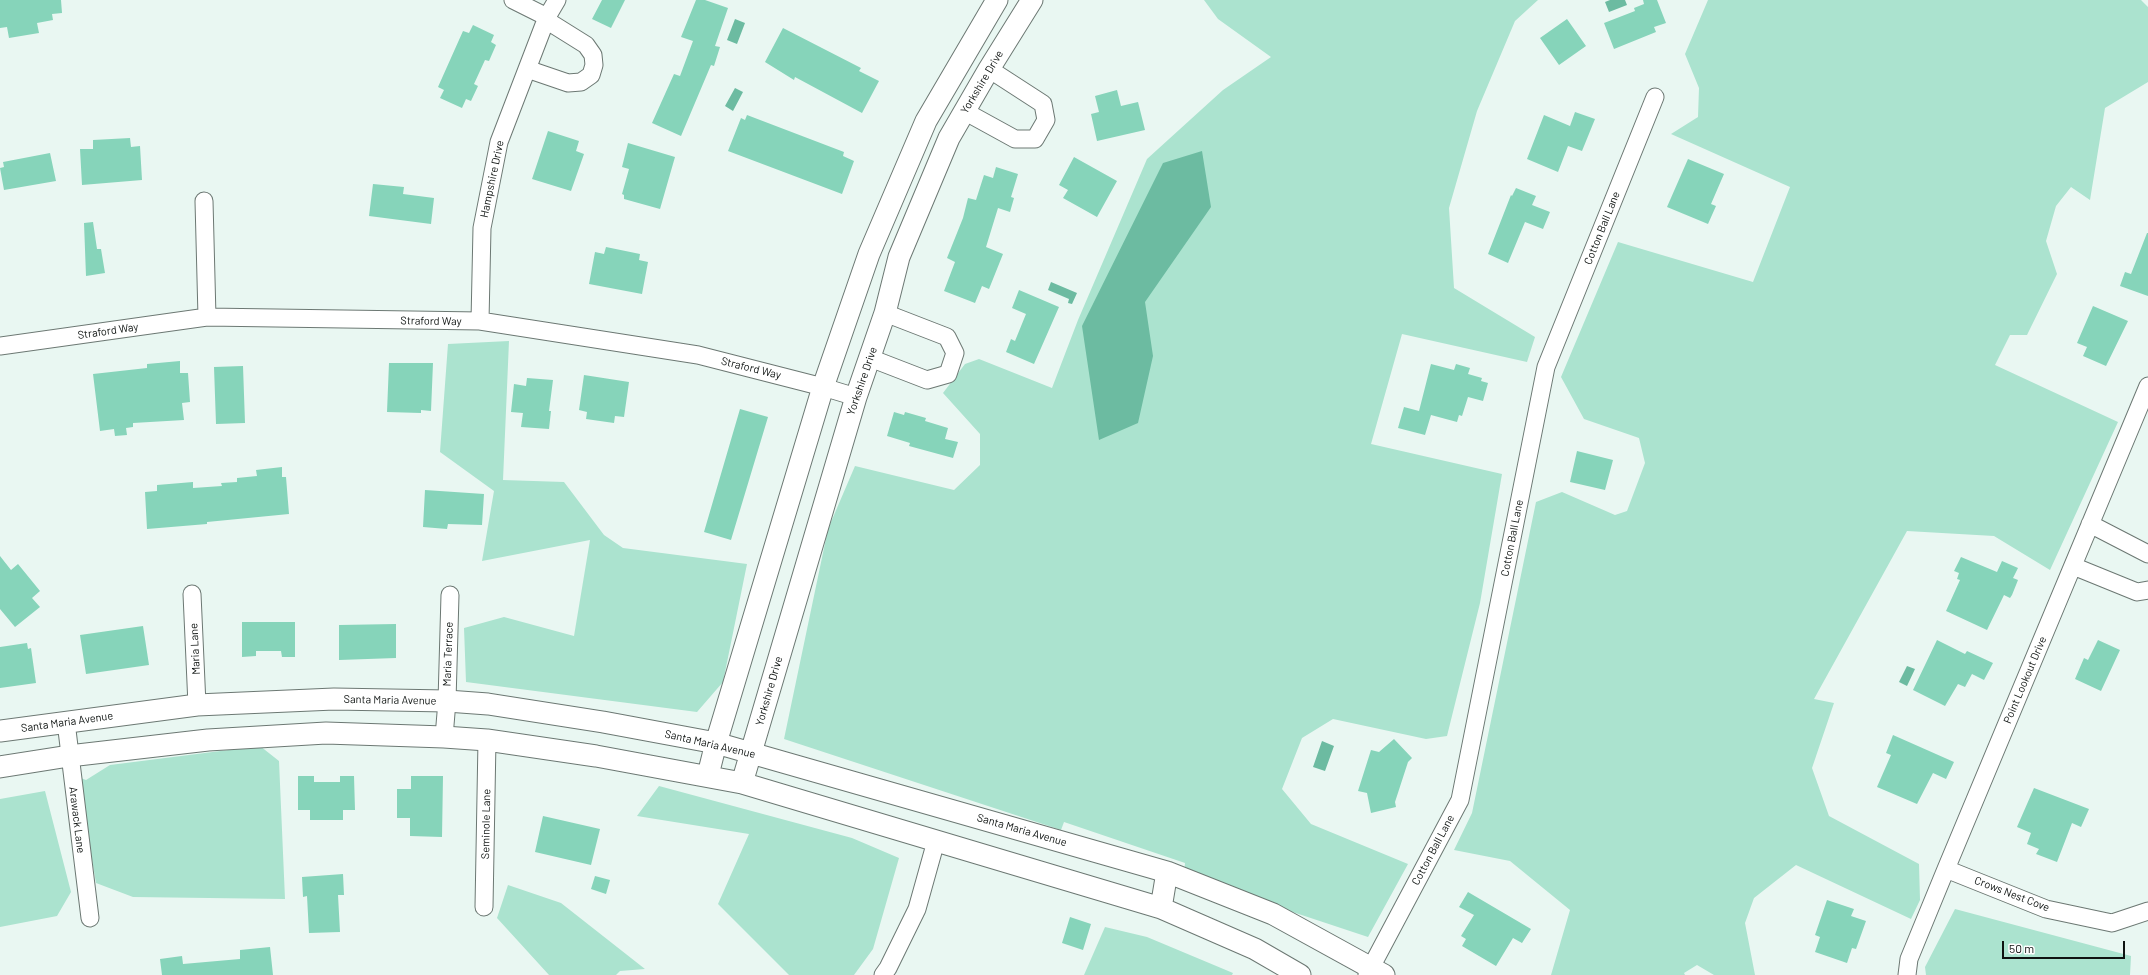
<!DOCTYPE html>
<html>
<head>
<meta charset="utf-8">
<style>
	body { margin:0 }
	#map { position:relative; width:2148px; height:975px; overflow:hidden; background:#e9f7f2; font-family:Barlow,sans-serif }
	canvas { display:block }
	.scale { position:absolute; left:2002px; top:941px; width:123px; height:18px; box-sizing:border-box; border:2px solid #0e1311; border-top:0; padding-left:5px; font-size:12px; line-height:14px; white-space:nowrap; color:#0e1311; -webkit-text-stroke:3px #fff; paint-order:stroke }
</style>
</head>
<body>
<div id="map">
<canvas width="2148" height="975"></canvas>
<div class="scale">50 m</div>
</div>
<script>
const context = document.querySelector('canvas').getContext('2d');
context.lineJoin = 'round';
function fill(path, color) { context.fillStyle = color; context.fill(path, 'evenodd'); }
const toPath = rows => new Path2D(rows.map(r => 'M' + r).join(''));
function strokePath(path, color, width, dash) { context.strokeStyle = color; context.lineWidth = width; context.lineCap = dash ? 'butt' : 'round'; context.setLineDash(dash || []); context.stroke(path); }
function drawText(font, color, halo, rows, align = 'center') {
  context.font = font + ' Barlow,sans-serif'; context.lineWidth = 3; context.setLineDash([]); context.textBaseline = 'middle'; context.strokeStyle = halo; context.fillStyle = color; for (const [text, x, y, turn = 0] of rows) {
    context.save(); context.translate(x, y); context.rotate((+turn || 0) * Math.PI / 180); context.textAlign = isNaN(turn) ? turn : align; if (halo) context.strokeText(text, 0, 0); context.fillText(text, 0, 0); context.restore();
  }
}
fill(toPath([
	[1204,0,1538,0,1515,21,1477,111,1449,208,1454,288,1535,337,1527,362,1402,334,1371,444,1502,474,1480,603,1447,736,1426,739,1333,719,1302,738,1282,789,1311,824,1408,864,1368,937,1184,876,1185,863,1064,822,1061,830,784,739,828,529,855,466,954,490,980,465,980,434,943,393,965,364,979,359,1052,388,1078,320,1147,159,1223,90,1271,57,1218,19],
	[1708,0,2141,0,2148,7,2148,82,2105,108,2090,200,2071,187,2056,206,2046,241,2057,274,2027,335,2010,335,1995,365,2118,422,2050,570,1994,536,1907,531,1814,699,1834,703,1812,768,1829,816,1919,864,1920,900,1911,919,1796,865,1754,898,1745,923,1755,975,1714,975,1697,965,1684,973,1685,975,1551,975,1570,910,1510,861,1454,850,1472,813,1536,502,1562,492,1615,515,1627,511,1645,463,1639,438,1584,419,1561,377,1618,242,1753,282,1790,187,1671,134,1698,117,1699,88,1685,54],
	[509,341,503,480,564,482,604,535,623,548,747,564,723,682,697,712,466,682,464,628,504,617,574,636,590,540,482,561,494,491,440,452,448,344],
	[260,746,279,761,285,899,133,897,96,883,78,777,86,780,110,765],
	[659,786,852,838,899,858,873,949,854,975,789,975,718,904,749,834,637,816],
	[45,791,71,892,57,916,0,927,0,799],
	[508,885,561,903,645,969,620,971,616,975,549,975,497,918],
	[1955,909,2131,956,2130,975,1926,975,1925,967],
	[1105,927,1147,937,1233,973,1232,975,1084,975]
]), '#abe3cf');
fill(toPath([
	[1610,0,1625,0,1627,5,1609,12,1605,2],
	[735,19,745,23,737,44,727,40],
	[735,88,743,92,733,111,725,106],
	[1202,151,1211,207,1145,302,1153,356,1138,423,1099,440,1082,326,1163,163],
	[1051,282,1077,293,1072,304,1068,303,1069,299,1048,290],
	[1907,666,1915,669,1907,686,1899,682],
	[1322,741,1334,746,1325,771,1313,767]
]), '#6cbba1');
fill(toPath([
	[0,0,61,0,62,13,52,14,53,20,37,23,39,33,9,38,7,27,0,28],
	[602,0,625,0,611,28,592,19],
	[696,0,705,0,728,8,715,46,720,47,714,66,711,65,681,136,652,123,674,74,680,76,693,41,681,37],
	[1643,0,1657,0,1666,23,1654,27,1656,32,1614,49,1604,23,1635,11,1634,8,1644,4],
	[1567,19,1586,46,1559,65,1540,38],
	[473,25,494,35,491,42,496,45,489,61,485,60,474,84,478,86,471,101,466,99,462,108,440,98,444,90,438,87,463,31,469,33],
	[783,28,861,68,859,71,879,81,862,113,795,77,794,80,765,62],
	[1117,90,1121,106,1138,102,1145,130,1097,141,1091,114,1099,112,1095,96],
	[1575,112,1595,119,1582,151,1568,146,1558,172,1527,159,1544,115,1570,126],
	[747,115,844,152,843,156,854,161,842,194,728,151,741,118,745,120],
	[548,131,579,141,576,151,584,154,571,191,532,179],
	[130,138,131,147,140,146,142,180,82,185,80,149,93,149,93,140],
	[628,143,675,157,660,209,624,199,624,195,622,194,629,169,622,167],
	[50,153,56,181,4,190,0,168,4,167,3,162],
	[1074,157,1117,181,1097,217,1063,198,1068,190,1059,185],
	[1688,159,1724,174,1711,204,1716,206,1708,224,1667,207],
	[996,167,1018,174,1011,197,1014,198,1010,212,998,208,986,247,1003,254,989,289,982,286,975,303,944,291,955,262,947,258,963,218,968,198,976,200,984,175,993,178],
	[373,184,404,187,403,194,434,198,431,224,369,216],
	[1516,188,1536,196,1532,205,1550,212,1543,229,1525,222,1508,263,1488,254,1511,195,1512,196],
	[93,222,97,249,101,249,105,273,86,276,84,223],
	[2147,233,2148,233,2148,296,2120,286,2125,272,2131,274],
	[606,247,640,254,639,260,648,262,642,294,589,284,595,252,604,254],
	[1019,290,1059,307,1034,364,1006,352,1011,339,1015,341,1026,314,1012,308],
	[2093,306,2128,321,2106,366,2083,356,2087,347,2077,343],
	[180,361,180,373,188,373,190,402,182,403,184,420,133,423,133,427,126,428,127,435,115,436,114,429,100,431,93,374,147,368,147,364],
	[389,363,433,363,431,411,421,410,421,413,387,412],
	[1431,364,1454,370,1456,364,1470,368,1468,374,1482,378,1481,381,1488,383,1483,401,1468,397,1462,416,1459,415,1457,422,1431,415,1425,435,1398,428,1404,407,1419,411],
	[243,366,245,423,216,424,214,367],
	[584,375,629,382,624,417,615,416,614,423,586,419,587,412,579,410],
	[527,378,553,380,549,411,551,411,549,429,521,427,523,413,511,412,514,384,526,386],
	[740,409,768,417,731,540,704,532],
	[894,412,904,415,905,412,926,418,925,421,948,428,945,439,958,442,953,458,909,446,910,443,887,436],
	[1577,451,1613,460,1605,490,1570,482],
	[282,467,282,477,286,477,289,514,207,522,207,524,147,529,145,492,157,491,157,485,193,482,193,488,222,486,221,483,237,482,237,478,257,476,256,470],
	[425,490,484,494,482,525,448,524,447,529,423,527],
	[0,556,11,570,18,564,40,591,32,598,40,607,15,627,0,609],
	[1961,557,1997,572,2002,561,2018,568,2013,578,2018,580,2012,595,2010,598,2004,595,1987,630,1946,611,1960,580,1957,579,1959,573,1954,571],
	[242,622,295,622,295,657,282,657,281,651,256,651,256,656,242,657],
	[396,624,396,658,339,660,339,625],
	[143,626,149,665,86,674,80,635],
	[1937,640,1965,654,1967,651,1993,663,1984,680,1972,674,1965,687,1958,684,1945,706,1913,690],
	[2098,640,2120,650,2101,691,2075,679,2084,658,2088,660],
	[27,643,28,649,31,648,36,683,0,688,0,647],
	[1893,735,1954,762,1946,779,1933,773,1917,804,1877,787,1891,755,1886,753],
	[1394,739,1412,758,1408,762,1395,802,1396,807,1371,813,1367,793,1358,791,1371,750,1379,752],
	[298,776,314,776,314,782,340,782,340,776,354,776,355,810,343,810,343,820,310,820,310,810,298,810],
	[411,776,443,776,442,837,410,836,410,818,397,818,397,789,411,789],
	[2034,788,2089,809,2081,827,2072,823,2057,862,2036,854,2039,849,2027,844,2031,833,2017,827],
	[543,816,600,829,591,865,535,852],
	[343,874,344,895,338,895,340,932,309,933,307,896,303,897,302,877],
	[595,876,610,880,606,894,591,889],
	[1468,892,1531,929,1522,943,1513,938,1496,966,1462,946,1466,939,1461,936,1474,915,1459,907],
	[1827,900,1854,909,1851,916,1866,921,1856,949,1852,948,1847,963,1815,952,1820,937,1815,935],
	[1070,917,1091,924,1083,950,1062,943],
	[270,947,273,975,162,975,160,959,182,956,183,964,240,959,240,950]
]), '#86d4ba');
const minor = toPath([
	[513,0,547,17],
	[527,69,568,83,581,82,591,75,594,65,593,55,586,45,546,20],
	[964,111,1015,139,1035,139,1046,120,1043,104,989,69],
	[204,201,207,317],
	[480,321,482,228,499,142,547,17,557,0],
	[0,346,207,317,480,321,698,355,823,387,856,397],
	[870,358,927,380,948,374,955,353,947,337,885,313],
	[2090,524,2148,554],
	[2073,566,2137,592,2148,590],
	[192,594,197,705],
	[66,722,90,918],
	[444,737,447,701,450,595],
	[1946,869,2046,909,2112,923,2148,911],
	[484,907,487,740],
	[883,975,888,968,917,909,936,841],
	[1367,975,1460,800,1546,367,1655,97],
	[1907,975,1909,959,1946,869,2148,386]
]);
const tertiary = toPath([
	[0,731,197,705,334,699,447,701,488,704,603,722,716,743,1167,872,1273,914,1384,975],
	[0,767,69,756,208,740,326,733,444,737,487,740,596,756,742,783,1161,908,1255,949,1300,975],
	[708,775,716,743,823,387,869,254,926,121,997,0],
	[742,783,856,397,885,313,899,257,949,138,989,69,1032,0],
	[1161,908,1167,872]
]);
strokePath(minor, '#6c7873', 19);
strokePath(tertiary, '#6c7873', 23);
strokePath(minor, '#fff', 17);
strokePath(tertiary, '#fff', 21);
drawText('11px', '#0e1311', '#fff', [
	["Yorkshire Drive",982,82,-59],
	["Hampshire Drive",492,179,-78],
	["Cotton Ball Lane",1602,228,-68],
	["Straford Way",431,321,1],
	["Straford Way",108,331,-8],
	["Straford Way",751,368,14],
	["Yorkshire Drive",862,381,-71],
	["Cotton Ball Lane",1512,538,-79],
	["Maria Lane",195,649,-93],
	["Maria Terrace",448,654,-88],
	["Point Lookout Drive",2025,680,-67],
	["Yorkshire Drive",769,691,-74],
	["Santa Maria Avenue",390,700,1],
	["Santa Maria Avenue",67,722,-8],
	["Santa Maria Avenue",710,744,13],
	["Arawack Lane",77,820,83],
	["Seminole Lane",486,824,-89],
	["Santa Maria Avenue",1022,830,16],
	["Cotton Ball Lane",1433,850,-62],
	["Crows Nest Cove",2012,894,21]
]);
</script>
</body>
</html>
